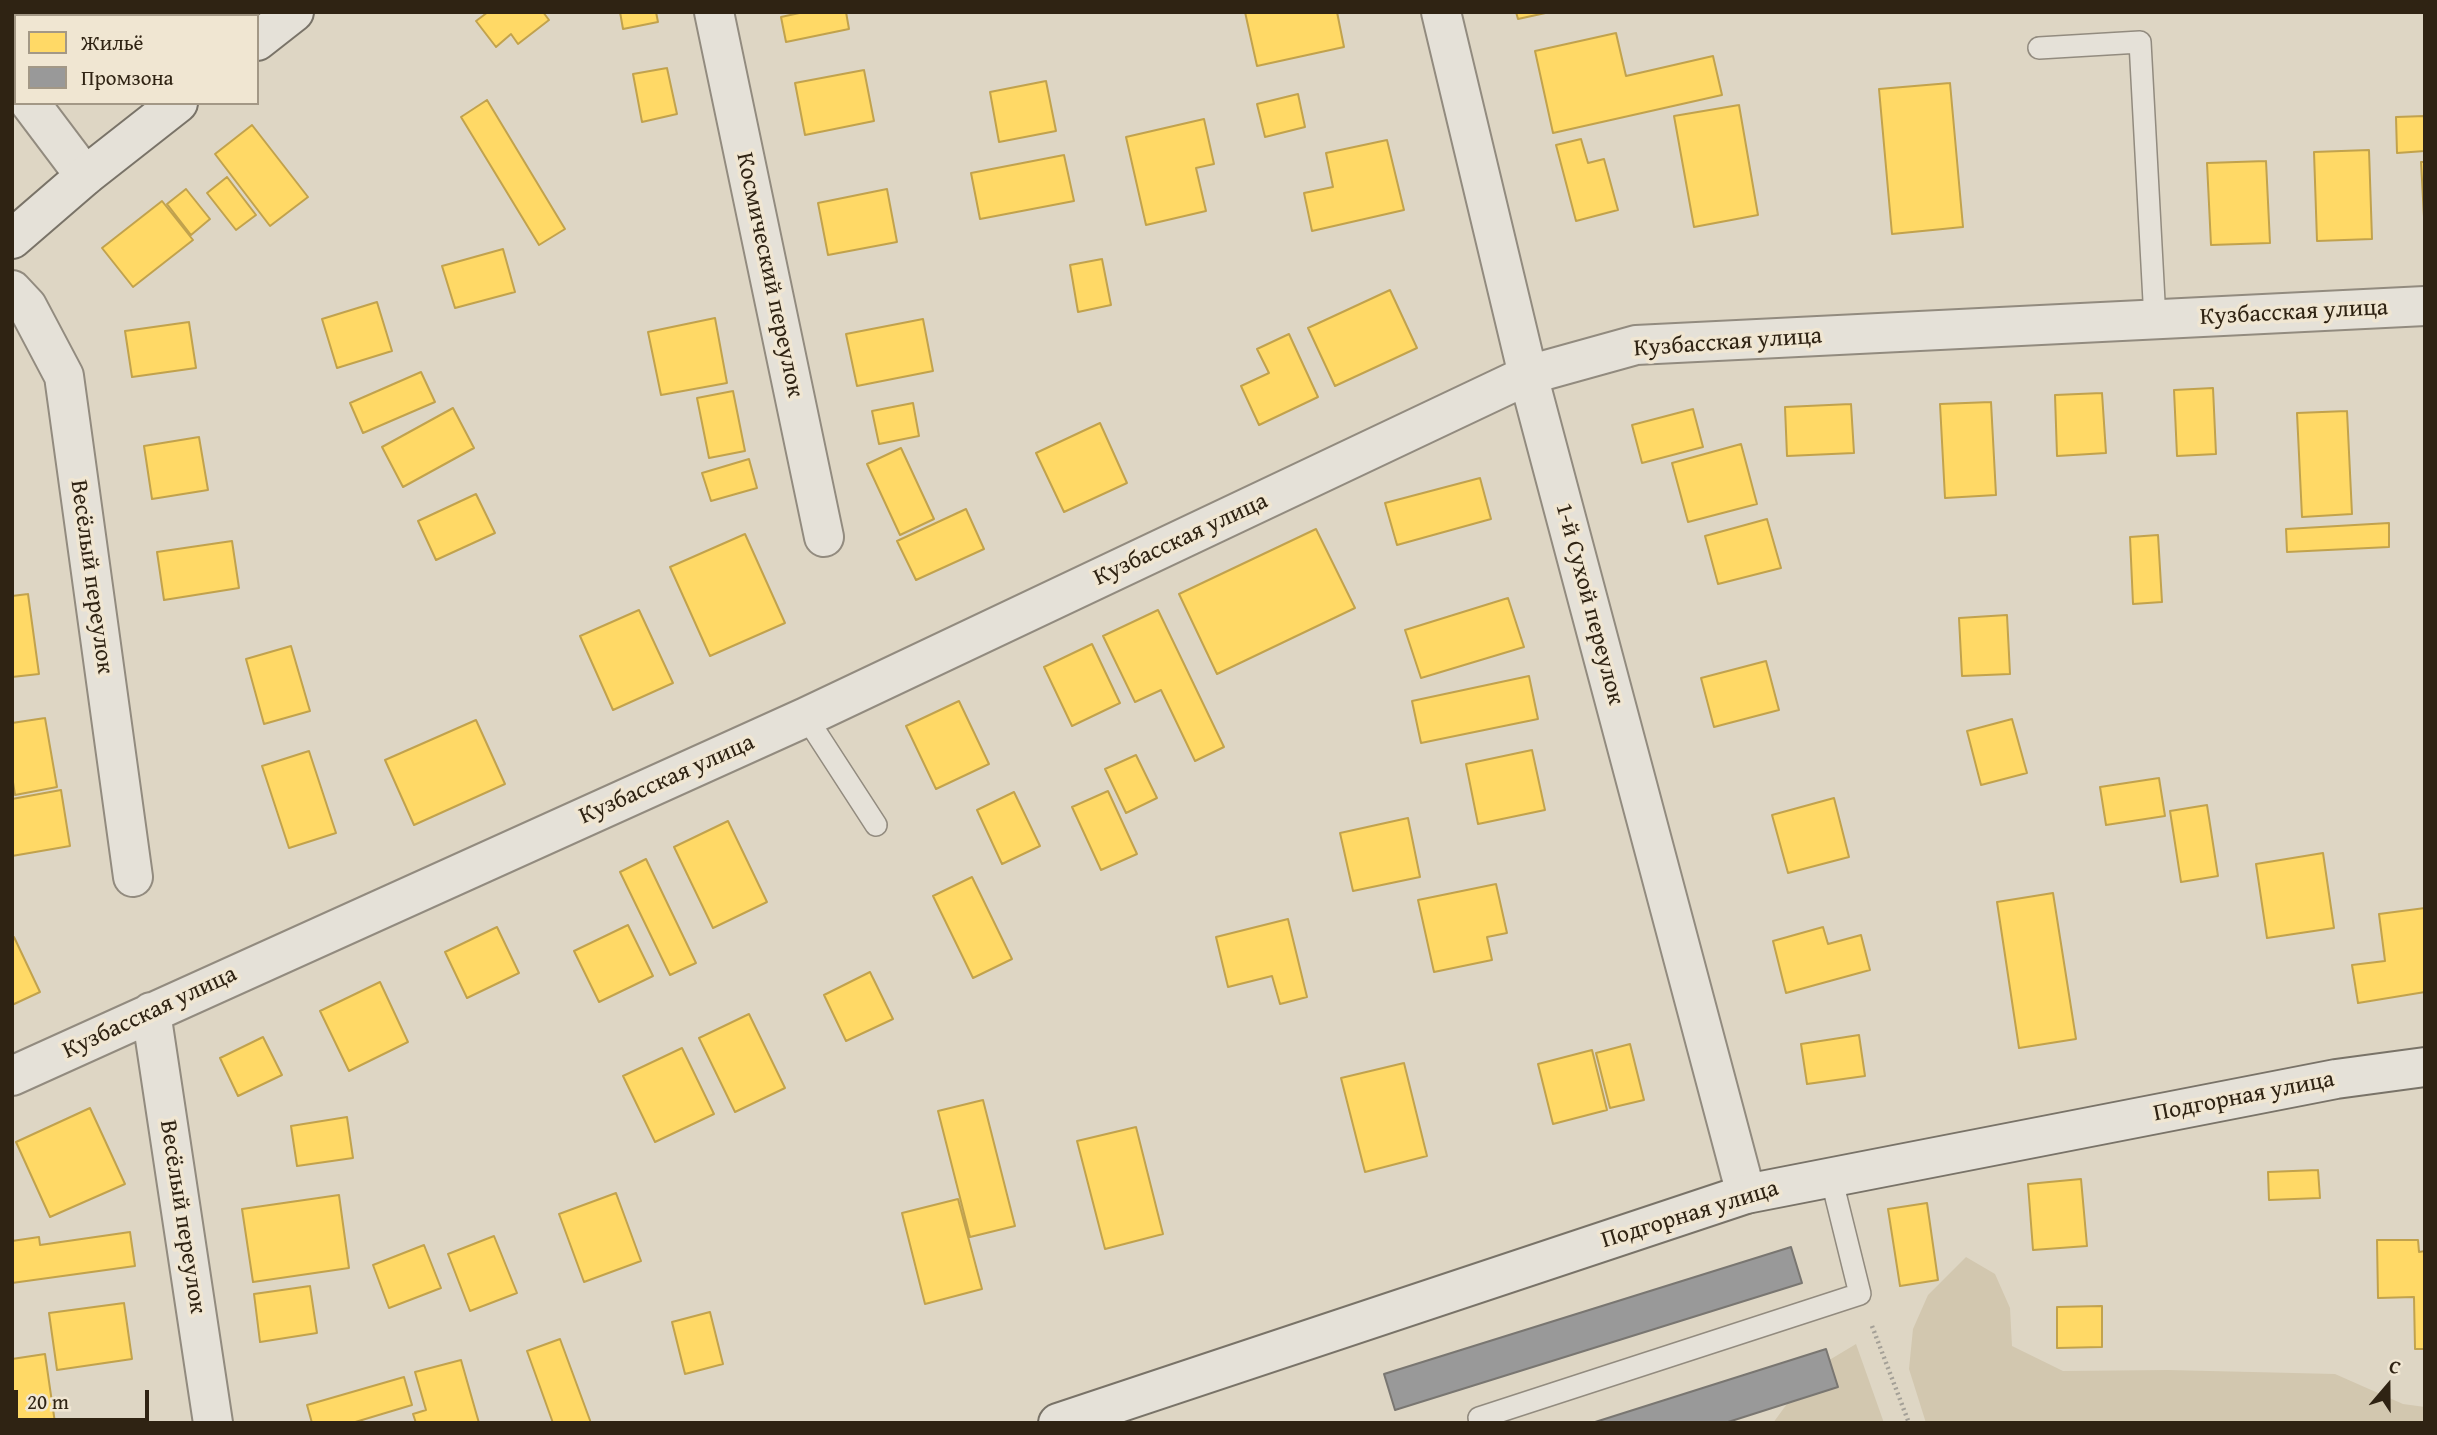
<!DOCTYPE html>
<html>
<head>
<meta charset="utf-8">
<style>
	body { margin:0 }
	#map { position:relative; width:2437px; height:1435px; overflow:hidden; background:#ded6c4; font-family:"Gentium Book Plus",serif }
	canvas { display:block }
	.frame { position:absolute; inset:0; border:14px solid #2f2313; pointer-events:none }
	.legend { position:absolute; left:14px; top:14px; width:245px; height:91px; box-sizing:border-box; background:#f0e6d2; border:2px solid #a39886; margin:0; padding:9px 12px; list-style:none; font-size:21px; color:#2f2313 }
	.legend li { display:flex; align-items:center; gap:14px; height:35px }
	.legend b { width:35px; border:2px solid #a39886 }
	.north { position:absolute; left:2353px; top:1351px; width:70px; height:70px; -webkit-text-stroke:5px #f0e6d2; paint-order:stroke; rotate:20deg; font-size:19px; font-weight:700; line-height:28px; text-align:center; color:#2f2313 }
	.north::after { content:''; display:block; margin:auto; width:24px; height:32px; background:#2f2313; clip-path:polygon(50% 0,100% 100%,50% 72%,0 100%) }
	.scale { position:absolute; left:14px; top:1390px; width:135px; height:32px; box-sizing:border-box; border:4px solid #2f2313; border-top:0; padding-left:9px; font-size:21px; line-height:24px; white-space:nowrap; color:#2f2313; -webkit-text-stroke:5px #f0e6d2; paint-order:stroke }
</style>
</head>
<body>
<div id="map">
<canvas width="2437" height="1435"></canvas>
<div class="frame"></div>
<ul class="legend">
<li><b style="height:19px;background:#ffd966"></b>Жильё</li>
<li><b style="height:19px;background:#999"></b>Промзона</li>
</ul>
<div class="north">С</div>
<div class="scale">20 m</div>
</div>
<script>
const context = document.querySelector('canvas').getContext('2d');
context.lineJoin = 'round';
function fill(path, color) { context.fillStyle = color; context.fill(path, 'evenodd'); }
const toPath = rows => new Path2D(rows.map(r => 'M' + r).join(''));
function strokePath(path, color, width, dash) { context.strokeStyle = color; context.lineWidth = width; context.lineCap = dash ? 'butt' : 'round'; context.setLineDash(dash || []); context.stroke(path); }
function drawText(font, color, halo, rows, align = 'center') {
  context.font = font + ' "Gentium Book Plus",serif'; context.lineWidth = 7; context.setLineDash([]); context.textBaseline = 'middle'; context.strokeStyle = halo; context.fillStyle = color; for (const [text, x, y, turn = 0] of rows) {
    context.save(); context.translate(x, y); context.rotate((+turn || 0) * Math.PI / 180); context.textAlign = isNaN(turn) ? turn : align; if (halo) context.strokeText(text, 0, 0); context.fillText(text, 0, 0); context.restore();
  }
}
fill(toPath([
	[1966,1257,1995,1274,2010,1308,2012,1346,2063,1371,2168,1370,2335,1374,2403,1404,2425,1407,2425,1423,1926,1423,1909,1369,1913,1329,1928,1295],
	[1856,1344,1884,1423,1773,1423,1811,1371]
]), '#d2c7af');
const homes = toPath([
	[12,12,52,12,54,16,16,16,16,35,12,30,12,12],
	[488,12,543,12,549,20,518,44,511,34,496,47,476,21,488,12],
	[620,12,656,12,658,22,623,29,620,12],
	[804,12,846,12,849,29,786,42,781,17,804,12],
	[1245,12,1337,12,1344,47,1257,66,1245,12],
	[1516,12,1550,12,1518,19,1516,12],
	[1616,33,1626,76,1713,56,1722,95,1553,133,1535,51,1616,33],
	[667,68,677,114,642,122,633,74,667,68],
	[864,70,874,121,805,135,795,83,864,70],
	[1046,81,1056,131,999,142,990,92,1046,81],
	[1950,83,1963,227,1892,234,1879,89,1950,83],
	[1298,94,1305,127,1265,137,1257,104,1298,94],
	[487,100,565,229,539,245,461,117,487,100],
	[1739,105,1758,215,1694,227,1674,116,1739,105],
	[2425,116,2425,151,2397,153,2396,117,2425,116],
	[1204,119,1214,164,1196,168,1206,211,1146,225,1126,137,1204,119],
	[252,125,308,197,270,226,215,154,252,125],
	[1581,139,1588,163,1604,159,1618,210,1576,221,1556,145,1581,139],
	[1387,140,1404,210,1312,231,1304,193,1333,187,1326,153,1387,140],
	[2369,150,2372,239,2317,241,2314,152,2369,150],
	[1064,155,1074,201,980,219,971,173,1064,155],
	[2266,161,2270,243,2211,245,2207,163,2266,161],
	[2421,162,2425,162,2425,217,2424,217,2421,162],
	[227,177,256,215,236,230,207,193,227,177],
	[186,189,210,219,191,235,167,204,186,189],
	[887,189,897,242,828,255,818,203,887,189],
	[162,201,193,240,133,287,102,248,162,201],
	[503,249,515,292,455,308,442,266,503,249],
	[1102,259,1111,305,1078,312,1070,265,1102,259],
	[1390,290,1417,348,1335,386,1308,328,1390,290],
	[377,302,392,351,337,368,322,319,377,302],
	[715,318,727,383,661,395,648,332,715,318],
	[923,319,933,371,857,386,846,334,923,319],
	[189,322,196,368,132,377,125,331,189,322],
	[1289,334,1318,397,1259,425,1241,386,1269,373,1257,349,1289,334],
	[421,372,435,402,363,433,350,403,421,372],
	[2213,388,2216,454,2177,456,2174,390,2213,388],
	[733,391,745,451,709,458,697,398,733,391],
	[2102,393,2106,453,2057,456,2055,395,2102,393],
	[1991,402,1996,495,1945,498,1940,404,1991,402],
	[913,403,919,436,879,444,872,411,913,403],
	[1851,404,1854,453,1787,456,1785,407,1851,404],
	[453,408,474,448,403,487,382,447,453,408],
	[1693,409,1703,447,1642,463,1632,425,1693,409],
	[2347,411,2352,514,2302,517,2297,413,2347,411],
	[1100,423,1127,483,1064,512,1036,453,1100,423],
	[199,437,208,490,152,499,144,446,199,437],
	[1741,444,1757,504,1688,522,1672,463,1741,444],
	[901,448,934,519,900,535,867,464,901,448],
	[749,459,757,488,711,501,702,473,749,459],
	[1480,478,1491,519,1397,545,1385,503,1480,478],
	[476,494,495,533,436,560,418,521,476,494],
	[966,509,984,549,916,580,897,541,966,509],
	[1767,519,1781,568,1718,584,1705,536,1767,519],
	[2389,523,2389,547,2287,552,2286,529,2389,523],
	[1316,529,1355,608,1217,674,1179,594,1316,529],
	[745,534,785,623,710,656,670,567,745,534],
	[2158,535,2162,602,2133,604,2130,537,2158,535],
	[232,541,239,588,164,600,157,552,232,541],
	[28,594,39,674,12,677,12,596,28,594],
	[1508,598,1524,647,1421,678,1405,630,1508,598],
	[639,610,673,683,613,710,580,636,639,610],
	[1158,610,1224,747,1195,761,1161,690,1135,702,1103,636,1158,610],
	[2007,615,2010,674,1962,676,1959,618,2007,615],
	[1092,644,1120,703,1072,726,1044,667,1092,644],
	[291,646,310,711,264,724,246,659,291,646],
	[1766,661,1779,710,1714,727,1701,678,1766,661],
	[1529,676,1538,719,1421,743,1412,701,1529,676],
	[959,701,989,764,936,789,906,726,959,701],
	[45,718,57,787,15,795,12,776,12,723,45,718],
	[2012,719,2027,773,1981,785,1967,731,2012,719],
	[476,720,505,784,414,825,385,760,476,720],
	[1532,750,1545,810,1478,824,1466,764,1532,750],
	[309,751,336,833,289,848,262,766,309,751],
	[1136,755,1157,798,1126,813,1105,769,1136,755],
	[2159,778,2165,816,2106,825,2100,787,2159,778],
	[61,790,70,846,12,856,12,799,61,790],
	[1108,791,1137,854,1101,870,1072,807,1108,791],
	[1014,792,1040,846,1002,864,977,810,1014,792],
	[1834,798,1849,857,1788,873,1772,815,1834,798],
	[2207,805,2218,876,2181,882,2170,811,2207,805],
	[1408,818,1420,877,1353,891,1340,833,1408,818],
	[728,821,767,902,713,928,674,847,728,821],
	[2323,853,2334,928,2267,938,2256,864,2323,853],
	[646,859,696,963,670,975,620,872,646,859],
	[972,877,1012,959,973,978,933,896,972,877],
	[1496,884,1507,933,1487,937,1492,960,1434,972,1418,900,1496,884],
	[2053,893,2076,1039,2019,1048,1997,902,2053,893],
	[2425,908,2425,992,2358,1003,2352,965,2385,961,2379,914,2425,908],
	[1288,919,1307,997,1280,1004,1272,976,1228,987,1216,937,1288,919],
	[628,925,653,976,599,1002,574,951,628,925],
	[497,927,519,973,467,998,445,952,497,927],
	[1823,927,1828,944,1861,935,1870,970,1786,993,1773,941,1823,927],
	[14,937,40,992,12,1005,12,938,14,937],
	[870,972,893,1019,846,1041,824,995,870,972],
	[380,982,408,1042,349,1071,320,1011,380,982],
	[749,1014,785,1088,735,1112,699,1038,749,1014],
	[1859,1035,1865,1076,1807,1084,1801,1044,1859,1035],
	[263,1037,282,1075,238,1096,220,1058,263,1037],
	[1630,1044,1644,1100,1610,1108,1596,1053,1630,1044],
	[682,1048,714,1114,655,1142,623,1076,682,1048],
	[1592,1050,1607,1110,1553,1124,1538,1064,1592,1050],
	[1404,1063,1427,1156,1365,1172,1341,1078,1404,1063],
	[983,1100,1015,1226,970,1237,938,1111,983,1100],
	[90,1108,125,1184,50,1217,16,1142,90,1108],
	[347,1117,353,1158,297,1166,291,1126,347,1117],
	[1136,1127,1163,1234,1105,1249,1077,1141,1136,1127],
	[2318,1170,2320,1198,2269,1200,2268,1172,2318,1170],
	[2081,1179,2087,1246,2033,1250,2028,1184,2081,1179],
	[616,1193,641,1261,584,1282,559,1214,616,1193],
	[339,1195,349,1268,253,1282,242,1209,339,1195],
	[958,1199,982,1289,925,1304,902,1213,958,1199],
	[1927,1203,1938,1280,1900,1286,1888,1209,1927,1203],
	[130,1232,135,1266,12,1283,12,1241,39,1237,40,1245,130,1232],
	[494,1236,517,1293,470,1311,448,1254,494,1236],
	[2377,1240,2418,1240,2419,1252,2425,1251,2425,1349,2415,1349,2414,1297,2378,1298,2377,1240],
	[424,1245,441,1288,389,1308,373,1265,424,1245],
	[310,1286,317,1333,260,1342,254,1294,310,1286],
	[124,1303,132,1359,57,1370,49,1313,124,1303],
	[2102,1306,2102,1347,2057,1348,2057,1307,2102,1306],
	[710,1312,723,1364,685,1374,672,1322,710,1312],
	[560,1339,591,1423,553,1423,527,1351,560,1339],
	[45,1354,55,1423,12,1423,12,1359,45,1354],
	[461,1360,479,1423,416,1423,413,1414,426,1410,415,1372,461,1360],
	[404,1377,412,1405,352,1423,312,1423,307,1405,404,1377]
]);
fill(homes, '#ffd966');
strokePath(homes, '#c1a24d', 2);
const industry = toPath([
	[1791,1247,1802,1283,1395,1410,1384,1374,1791,1247],
	[1826,1349,1838,1387,1725,1423,1592,1423,1826,1349]
]);
fill(industry, '#999');
strokePath(industry, '#797671', 2);
const lane = toPath([
	[2039,48,2140,42,2155,320],
	[806,717,876,825],
	[1479,1418,1860,1294,1831,1177]
]);
const street = toPath([
	[714,12,824,537],
	[1441,12,1528,375,1746,1194],
	[30,103,85,176],
	[12,290,27,306,64,376,133,877],
	[151,1012,213,1423],
	[12,1076,806,717,1528,375,1636,345,2425,306]
]);
const secondary = toPath([
	[257,41,294,12],
	[12,239,85,176,178,103],
	[1058,1423,1746,1194,2336,1079,2425,1067]
]);
strokePath(lane, '#928b7f', 24);
strokePath(street, '#928b7f', 42);
strokePath(secondary, '#797368', 42);
strokePath(toPath([
	[1872,1326,1909,1423]
]), '#a4a097', 4.5, [2, 3.5]);
strokePath(lane, '#e5e1d8', 21);
strokePath(street, '#e5e1d8', 38);
strokePath(secondary, '#e5e1d8', 38);
drawText('24px', '#2f2313', '#f0e6d2', [
	["Космический переулок",769,275,78],
	["Кузбасская улица",2294,313,-3],
	["Кузбасская улица",1728,343,-4],
	["Кузбасская улица",1181,540,-25],
	["Весёлый переулок",91,577,82],
	["1-й Сухой переулок",1589,604,75],
	["Кузбасская улица",667,780,-24],
	["Кузбасская улица",150,1013,-25],
	["Подгорная улица",2244,1097,-11],
	["Подгорная улица",1690,1215,-17],
	["Весёлый переулок",182,1217,81]
]);
</script>
</body>
</html>
